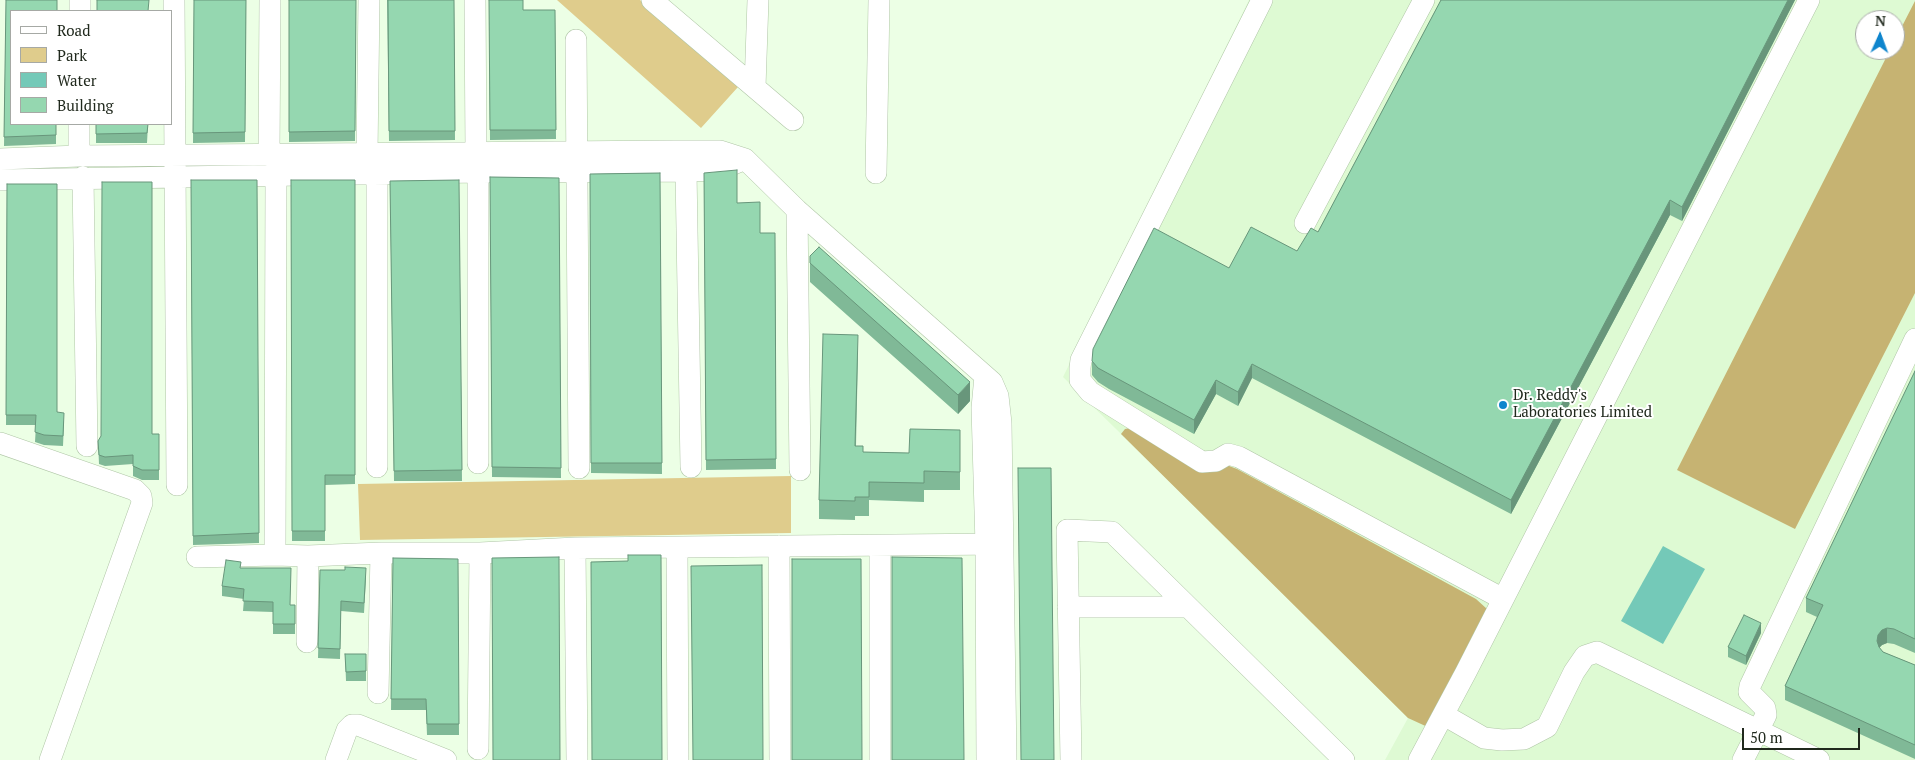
<!DOCTYPE html>
<html>
<head>
<meta charset="utf-8">
<style>
	body { margin:0 }
	#map { position:relative; width:1915px; height:760px; overflow:hidden; background:#ecffe5; font-family:"PT Serif",serif }
	canvas { display:block }
	.legend { position:absolute; left:10px; top:10px; width:162px; height:115px; box-sizing:border-box; background:#fff; border:1px solid #a6a9a5; margin:0; padding:6px 9px; list-style:none; font-size:15px; color:#20291d }
	.legend li { display:flex; align-items:center; gap:10px; height:25px }
	.legend b { width:25px; border:1px solid #a6a9a5 }
	.north { position:absolute; left:1855px; top:10px; width:50px; height:50px; box-sizing:border-box; background:#fff; border:1px solid #a6a9a5; border-radius:50%; rotate:2deg; font-size:14px; font-weight:700; line-height:20px; text-align:center; color:#20291d }
	.north::after { content:''; display:block; margin:auto; width:18px; height:22px; background:#0e85cd; clip-path:polygon(50% 0,100% 100%,50% 72%,0 100%) }
	.scale { position:absolute; left:1742px; top:728px; width:118px; height:22px; box-sizing:border-box; border:2px solid #20291d; border-top:0; padding-left:6px; font-size:15px; line-height:18px; white-space:nowrap; color:#20291d; -webkit-text-stroke:4px #fff; paint-order:stroke }
</style>
</head>
<body>
<div id="map">
<canvas width="1915" height="760"></canvas>
<ul class="legend">
<li><b style="height:6px;background:#fff"></b>Road</li>
<li><b style="height:14px;background:#dfcc8c"></b>Park</li>
<li><b style="height:14px;background:#74c9b8"></b>Water</li>
<li><b style="height:14px;background:#95d7b0"></b>Building</li>
</ul>
<div class="north">N</div>
<div class="scale">50 m</div>
</div>
<script>
const context = document.querySelector('canvas').getContext('2d');
context.lineJoin = 'round';
function fill(path, color) { context.fillStyle = color; context.fill(path, 'evenodd'); }
const toPath = rows => new Path2D(rows.map(r => 'M' + r).join(''));
function strokePath(path, color, width, dash) { context.strokeStyle = color; context.lineWidth = width; context.lineCap = dash ? 'butt' : 'round'; context.setLineDash(dash || []); context.stroke(path); }
function drawText(font, color, halo, rows, align = 'center') {
  context.font = font + ' "PT Serif",serif'; context.lineWidth = 4; context.setLineDash([]); context.textBaseline = 'middle'; context.strokeStyle = halo; context.fillStyle = color; for (const [text, x, y, turn = 0] of rows) {
    context.save(); context.translate(x, y); context.rotate((+turn || 0) * Math.PI / 180); context.textAlign = isNaN(turn) ? turn : align; if (halo) context.strokeText(text, 0, 0); context.fillText(text, 0, 0); context.restore();
  }
}
fill(toPath([
	[1249,0,1915,0,1915,760,1385,760,1408,718,1272,582,1063,377],
	[1865,20,1895,20,1895,50,1865,50]
]), '#defad3');
fill(toPath([
	[557,0,640,0,738,87,701,128],
	[791,476,791,533,360,540,358,484]
]), '#dfcc8c');
fill(toPath([
	[1915,1,1915,293,1795,529,1677,470,1890,50,1895,50,1895,40],
	[1130,428,1237,469,1476,599,1487,609,1432,729,1408,718,1121,434,1125,429]
]), '#c6b372');
fill(toPath([
	[1663,546,1705,569,1663,644,1621,621]
]), '#74c9b8');
const minor = toPath([
	[174,0,177,485],
	[475,0,476,154],
	[652,0,793,120],
	[1262,0,1081,360,1080,368,1080,380,1090,392,1202,462,1216,461,1228,454,1239,457,1503,599],
	[80,11,80,0],
	[576,40,579,468],
	[755,87,758,0],
	[367,154,369,0],
	[269,155,270,0],
	[79,156,79,124],
	[0,159,79,156,674,151,720,151,745,159,797,210,992,382,998,396,1001,423,1006,760],
	[686,171,691,467],
	[478,172,478,463],
	[876,173,879,0],
	[377,175,377,467],
	[83,177,87,446],
	[0,180,478,172,686,171,719,170,745,159],
	[797,210,800,470],
	[1305,223,1424,0],
	[985,376,982,408,986,545,987,760],
	[0,443,135,490,141,496,142,503,50,760],
	[779,546,780,760],
	[575,548,577,760],
	[677,548,678,760],
	[275,555,276,175],
	[197,557,275,555,308,556,381,553,480,553,575,548,1001,544],
	[1068,607,1188,607],
	[307,642,308,556],
	[378,693,381,553],
	[1444,715,1484,738,1502,740,1524,739,1547,727,1574,672,1585,656,1597,652,1819,760],
	[478,749,480,553],
	[336,760,347,730,352,725,358,725,446,760],
	[880,760,880,546],
	[1071,760,1067,530,1112,532,1344,760],
	[1419,760,1466,672,1809,0],
	[1743,760,1766,715,1765,708,1749,692,1750,686,1915,339]
]);
strokePath(minor, '#b0c6a7', 22);
strokePath(minor, '#fff', 21);
fill(toPath([
	[6,0,56,124,56,144,4,146],
	[194,0,246,0,245,142,193,143],
	[289,0,356,0,355,141,289,142],
	[387,0,454,0,455,140,389,141],
	[489,0,523,10,555,10,556,139,490,140],
	[1441,0,1795,0,1682,221,1670,215,1511,514,1252,378,1238,406,1216,394,1194,434,1109,389,1098,382,1092,375,1092,361,1229,268,1297,251,1318,232],
	[96,124,148,124,147,143,96,143],
	[660,173,662,474,591,473,590,174],
	[704,173,737,203,760,233,775,233,776,469,706,470],
	[490,177,559,178,561,478,492,477],
	[191,180,257,180,259,543,193,545],
	[291,180,355,180,355,484,325,485,325,541,292,541],
	[459,180,462,481,394,481,390,181],
	[7,184,57,412,64,422,63,446,44,445,35,442,36,425,6,425],
	[810,256,970,401,958,414,810,282],
	[858,354,856,446,863,452,909,453,960,430,960,490,924,490,924,502,869,500,869,516,855,516,855,520,819,519,819,500],
	[1915,371,1915,653,1894,644,1887,643,1882,645,1879,648,1883,652,1915,665,1915,759,1785,700,1785,686,1817,617,1806,612,1806,598],
	[152,434,159,434,159,480,142,480,133,476,133,464,105,466,99,464,98,441],
	[393,558,458,559,459,735,427,735,426,710,391,710],
	[241,568,290,605,295,605,295,634,273,634,273,612,243,611,244,599,222,596,222,586],
	[320,570,366,578,364,613,341,611,340,659,318,658],
	[1761,633,1746,665,1728,657,1728,647],
	[345,654,366,671,366,681,346,681]
]), '#80b997');
fill(toPath([
	[1788,0,1795,0,1682,221,1682,207],
	[1670,200,1670,215,1511,514,1511,500],
	[1252,364,1252,378,1238,406,1238,392],
	[1216,380,1216,394,1194,434,1194,420],
	[970,382,970,401,958,414,958,395],
	[1761,623,1761,633,1746,665,1746,656],
	[1887,628,1887,643,1882,645,1878,649,1877,641,1878,635,1882,630]
]), '#68967b');
const building = toPath([
	[6,0,57,0,57,11,11,11,11,124,56,124,56,135,4,137,6,0],
	[97,0,149,0,148,11,97,11,97,0],
	[194,0,246,0,245,132,193,133,194,0],
	[289,0,356,0,355,131,289,132,289,0],
	[388,0,454,0,455,131,389,131,388,0],
	[489,0,523,0,523,10,555,10,556,130,490,130,489,0],
	[1441,0,1788,0,1682,207,1670,200,1511,500,1252,364,1238,392,1216,380,1194,420,1109,374,1098,368,1092,361,1093,349,1154,228,1229,268,1251,227,1297,251,1311,228,1318,232,1441,0],
	[96,124,148,124,147,133,96,134,96,124],
	[737,170,737,203,760,202,760,233,775,233,776,459,706,460,704,173,737,170],
	[660,173,662,463,591,463,590,174,660,173],
	[490,177,559,178,561,468,492,467,490,177],
	[191,180,257,180,259,533,193,536,191,180],
	[291,180,355,180,355,475,325,475,325,531,292,531,291,180],
	[459,180,462,470,394,471,390,181,459,180],
	[102,182,152,182,152,434,159,434,159,470,142,470,133,466,133,455,105,457,99,455,98,441,101,436,102,182],
	[7,184,57,184,57,412,64,413,63,436,44,435,35,432,36,415,6,415,7,184],
	[819,247,970,382,958,395,810,263,810,256,819,247],
	[823,334,858,335,855,446,863,446,863,452,909,453,910,429,960,430,960,472,924,471,924,483,869,482,869,497,855,497,855,501,819,500,823,334],
	[1915,371,1915,639,1894,629,1887,628,1882,630,1878,635,1877,641,1879,647,1883,652,1915,665,1915,745,1785,686,1823,605,1806,598,1915,371],
	[1018,468,1051,468,1054,760,1021,760,1018,468],
	[628,555,661,555,662,760,592,760,591,562,628,561,628,555],
	[559,557,560,760,493,760,492,558,559,557],
	[892,557,962,558,964,760,892,760,892,557],
	[393,558,458,559,459,724,427,724,426,699,391,699,393,558],
	[792,559,861,559,862,760,792,760,792,559],
	[226,560,241,562,240,568,291,568,290,605,295,605,295,624,273,624,273,602,243,601,244,589,222,586,226,560],
	[762,565,763,760,693,760,691,566,762,565],
	[345,567,366,568,364,603,341,601,340,649,318,648,320,570,345,570,345,567],
	[1744,615,1761,623,1746,656,1728,647,1744,615],
	[345,654,366,654,366,671,346,672,345,654]
]);
fill(building, '#95d7b0');
strokePath(building, '#68967b', 1);
for (const [x, y, r, color] of [
	[1503,405,5,"#0e85cd"]
]) { const dot = new Path2D(); dot.arc(x, y, r, 0, 2 * Math.PI); context.fillStyle = color; context.fill(dot); strokePath(dot, '#fff', 2); }
drawText('15px', '#20291d', '#fff', [
	["Dr. Reddy's",1513,396],
	["Laboratories Limited",1513,413]
], 'left');
</script>
</body>
</html>
